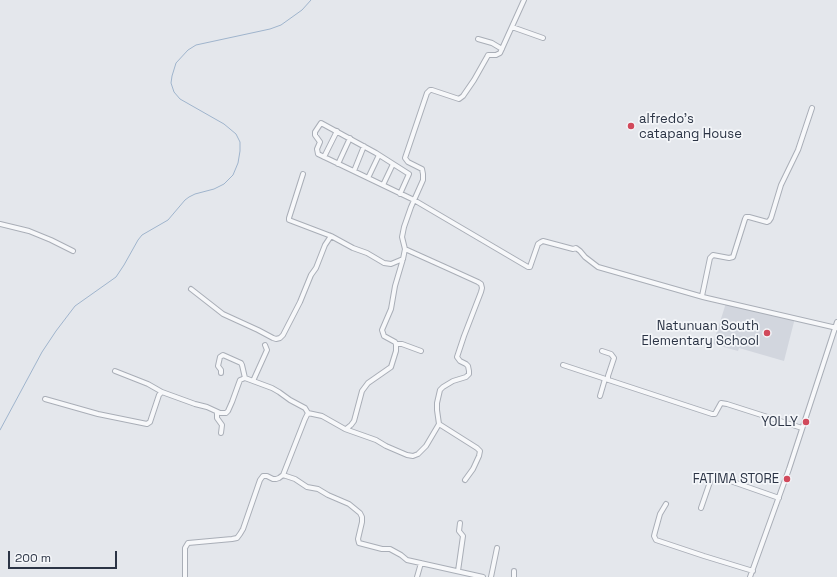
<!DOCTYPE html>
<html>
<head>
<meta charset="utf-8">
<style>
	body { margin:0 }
	#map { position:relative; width:837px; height:577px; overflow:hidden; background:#e4e7ec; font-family:"Space Grotesk",sans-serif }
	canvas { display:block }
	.scale { position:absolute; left:8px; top:551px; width:109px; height:18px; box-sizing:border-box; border:2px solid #2b3445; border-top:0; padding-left:5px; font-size:12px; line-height:14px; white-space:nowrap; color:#2b3445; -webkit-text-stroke:3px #f4f6f9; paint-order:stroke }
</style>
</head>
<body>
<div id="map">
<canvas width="837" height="577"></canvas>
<div class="scale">200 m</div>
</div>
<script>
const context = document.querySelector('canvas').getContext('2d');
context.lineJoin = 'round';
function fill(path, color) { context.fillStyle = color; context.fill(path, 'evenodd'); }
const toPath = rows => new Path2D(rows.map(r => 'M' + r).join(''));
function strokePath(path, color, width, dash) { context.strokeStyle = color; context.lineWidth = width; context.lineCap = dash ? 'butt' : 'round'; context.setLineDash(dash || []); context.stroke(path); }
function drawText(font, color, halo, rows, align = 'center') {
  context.font = font + ' "Space Grotesk",sans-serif'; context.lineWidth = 3.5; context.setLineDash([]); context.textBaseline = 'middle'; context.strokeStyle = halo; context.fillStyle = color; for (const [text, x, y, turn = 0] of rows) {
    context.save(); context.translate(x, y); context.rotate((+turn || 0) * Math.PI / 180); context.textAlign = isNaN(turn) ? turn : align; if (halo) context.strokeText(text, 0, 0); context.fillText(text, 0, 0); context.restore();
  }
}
fill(toPath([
	[726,303,795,318,784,361,739,348,738,351,713,344]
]), '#d2d6de');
strokePath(toPath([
	[0,430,42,352,56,331,75,306,116,277,124,265,138,240,142,235,168,220,185,200,189,197,195,194,214,189,224,184,233,175,238,163,240,151,240,142,236,134,224,124,180,99,174,92,171,83,172,76,176,63,188,50,196,45,270,29,281,25,302,10,311,0]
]), '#9fb4cc', 1);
const minor = toPath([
	[512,27,543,38],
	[478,39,492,43,502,49],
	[812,108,798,150,781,185,771,218,769,221,767,222,749,217,746,217,745,219,733,257,729,258,713,255,710,258,702,296,703,297,707,298,837,328],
	[324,157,337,131],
	[338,164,350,138],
	[354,171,364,146],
	[303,174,289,218,289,220,331,236,353,248,367,253,384,263,391,264,403,259],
	[368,178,379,155],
	[383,185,393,164],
	[400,194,409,174,376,153,321,123,315,132,315,135,320,142,317,149,318,154,414,200,528,267,530,267,531,264,538,244,541,242,543,241,573,249,576,248,580,251,585,257,598,267,703,297],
	[0,224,29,231,51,240,73,251],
	[191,289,223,314,258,330,273,338,276,339,280,338,283,335,300,302,311,275,316,268,325,245,331,236],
	[396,344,402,344,421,351],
	[602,351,611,354,614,358,608,376,608,380],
	[563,365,712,414,715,414,716,412,721,403,727,404,802,428],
	[115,371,148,384,162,392],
	[221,373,221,370,218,366,220,357,223,355,241,363,242,365,245,378],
	[253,381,267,350,265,345],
	[600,396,605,379],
	[45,399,98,414,147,424,150,422,159,395,162,392,195,404,207,407,220,413,226,413,228,411,232,402,240,380,245,378,272,388,279,392,290,400,305,408,308,413],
	[217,412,217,418,222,425,221,433],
	[439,424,477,448,480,451,479,456,473,469,465,480],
	[346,429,351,425,354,421,362,391,368,383,391,367,396,351,396,344,395,342,384,336,382,330,391,309,395,286,403,259,405,249,402,237,404,227,411,207,423,180,423,174,422,169,408,162,405,158,427,93,430,90,432,90,459,99,463,96,474,80,487,57,488,55,496,55,500,53,524,0],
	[283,475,295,479,307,487,318,489,328,495,349,504,360,513,362,517,362,522,358,539,359,543,382,549,390,549,401,555,407,560,483,577],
	[666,504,660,514,655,532,654,536,656,540,704,556,753,571],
	[701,508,711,479,714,476,719,477,779,498],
	[458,571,463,536,459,531,460,523],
	[185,577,185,548,188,543,232,539,237,538,240,534,243,529,260,480,263,476,267,476,273,479,276,479,279,478,283,475,305,419,308,413,322,416,345,429,376,440,386,446,407,455,413,456,418,454,426,446,439,424,437,410,437,403,440,390,443,387,453,381,466,377,469,374,469,371,468,366,466,364,460,361,457,357,464,336,481,292,482,288,481,284,478,282,445,267,405,249],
	[417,577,421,563],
	[491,577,497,548],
	[514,577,514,571],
	[750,577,789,469,837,322]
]);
strokePath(minor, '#a9aeb7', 6);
strokePath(minor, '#f7f8fa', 4);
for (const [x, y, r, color] of [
	[631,126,4,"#d1495b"],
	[767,333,4,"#d1495b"],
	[806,422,4,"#d1495b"],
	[787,479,4,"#d1495b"]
]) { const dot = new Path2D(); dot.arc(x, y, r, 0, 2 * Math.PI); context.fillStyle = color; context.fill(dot); strokePath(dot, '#f4f6f9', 1.5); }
drawText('13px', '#2b3445', '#f4f6f9', [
	["alfredo's",639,119,"left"],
	["catapang House",639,134,"left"],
	["Natunuan South",759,326],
	["Elementary School",759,341],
	["YOLLY",798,422],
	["FATIMA STORE",779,479]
], 'right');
</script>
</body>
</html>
